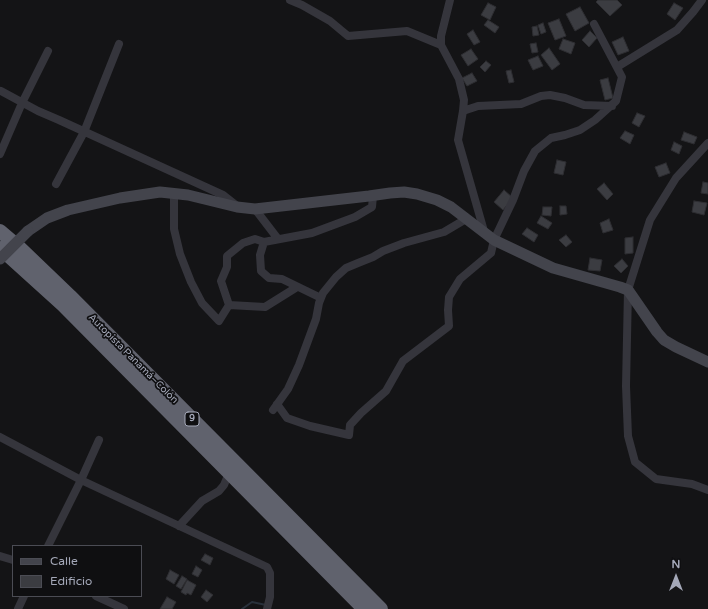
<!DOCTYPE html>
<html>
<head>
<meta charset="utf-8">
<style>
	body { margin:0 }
	#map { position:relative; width:708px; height:609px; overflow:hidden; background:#141416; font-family:"Varela Round",sans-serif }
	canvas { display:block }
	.legend { position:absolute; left:12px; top:545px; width:130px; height:52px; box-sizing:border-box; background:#0f0f11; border:1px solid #4b4c54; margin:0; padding:5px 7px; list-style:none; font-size:12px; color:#a4a8b8 }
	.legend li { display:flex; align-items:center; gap:8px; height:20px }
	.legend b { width:20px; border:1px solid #4b4c54 }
	.north { position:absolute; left:656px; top:557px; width:40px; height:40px; -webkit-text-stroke:3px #0f0f11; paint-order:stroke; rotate:0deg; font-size:11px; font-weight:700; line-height:16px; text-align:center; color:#a4a8b8 }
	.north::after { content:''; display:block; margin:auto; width:14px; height:18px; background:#a4a8b8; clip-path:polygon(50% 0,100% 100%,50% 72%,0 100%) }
</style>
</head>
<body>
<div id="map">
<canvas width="708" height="609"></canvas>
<ul class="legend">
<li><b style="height:5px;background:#43444c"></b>Calle</li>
<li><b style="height:11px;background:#3b3c41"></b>Edificio</li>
</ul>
<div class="north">N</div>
</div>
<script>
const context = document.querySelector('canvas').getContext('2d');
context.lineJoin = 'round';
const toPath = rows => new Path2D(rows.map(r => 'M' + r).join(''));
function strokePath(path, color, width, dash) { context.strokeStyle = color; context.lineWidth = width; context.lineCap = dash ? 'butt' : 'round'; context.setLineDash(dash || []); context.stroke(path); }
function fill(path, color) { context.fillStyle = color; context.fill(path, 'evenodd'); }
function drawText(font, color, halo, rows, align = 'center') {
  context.font = font + ' "Varela Round",sans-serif'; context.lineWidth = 3.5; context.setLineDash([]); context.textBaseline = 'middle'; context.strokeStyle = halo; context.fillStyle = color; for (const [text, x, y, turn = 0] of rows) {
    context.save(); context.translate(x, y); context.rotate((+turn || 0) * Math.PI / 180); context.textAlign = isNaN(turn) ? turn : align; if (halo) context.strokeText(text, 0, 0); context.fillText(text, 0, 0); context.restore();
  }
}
strokePath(toPath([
	[242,609,252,602,266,605]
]), '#29313b', 2);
const building = toPath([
	[598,0,617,0,622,5,610,16,596,2,598,0],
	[488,3,496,7,490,20,481,15,488,3],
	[674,3,683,8,675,20,667,14,674,3],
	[580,7,589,23,575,31,566,14,580,7],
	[559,19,566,36,555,40,548,23,559,19],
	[488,20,499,27,495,33,484,25,488,20],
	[543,23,546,32,541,34,538,25,543,23],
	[537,26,539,35,533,36,532,27,537,26],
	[473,30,480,42,474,45,467,34,473,30],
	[590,31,597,38,589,47,582,40,590,31],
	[623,37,629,51,618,55,612,42,623,37],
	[563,39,575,43,571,54,559,49,563,39],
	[536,43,538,52,532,53,530,44,536,43],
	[549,48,560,64,552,70,541,55,549,48],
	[471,49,478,59,468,66,461,55,471,49],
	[538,56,543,66,533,70,528,60,538,56],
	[486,61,491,65,485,72,480,67,486,61],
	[511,70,514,82,509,83,506,71,511,70],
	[472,73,477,81,467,86,462,78,472,73],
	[608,78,613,98,605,100,600,80,608,78],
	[637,113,645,116,639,127,632,123,637,113],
	[625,131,634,135,630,144,620,138,625,131],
	[684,132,697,137,694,144,681,140,684,132],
	[674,142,682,146,679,154,671,150,674,142],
	[557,160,566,162,563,175,554,173,557,160],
	[666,163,670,173,659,177,655,167,666,163],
	[703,182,708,183,708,194,701,193,703,182],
	[604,183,613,194,607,200,597,189,604,183],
	[504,190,513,198,503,210,494,202,504,190],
	[694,201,707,203,704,215,692,212,694,201],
	[560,206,566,206,567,214,560,215,560,206],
	[543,207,552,207,551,216,542,215,543,207],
	[541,216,552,223,548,229,537,223,541,216],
	[609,219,613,230,603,233,600,223,609,219],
	[527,228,538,235,534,242,522,234,527,228],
	[566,235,572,242,566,247,559,240,566,235],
	[633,237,633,253,625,254,625,238,633,237],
	[590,258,602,260,600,271,588,270,590,258],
	[622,259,628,266,621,273,614,266,622,259],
	[205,554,213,558,210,565,201,560,205,554],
	[196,566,202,570,198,577,192,574,196,566],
	[170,570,179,575,174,584,166,579,170,570],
	[182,576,187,579,181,589,176,586,182,576],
	[187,580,196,585,191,595,187,593,186,595,181,592,187,580],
	[206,590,213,595,207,602,201,597,206,590],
	[167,597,176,602,172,609,160,609,167,597]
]);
fill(building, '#3b3c41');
strokePath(building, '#2e2e32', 1);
strokePath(toPath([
	[290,0,302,5,330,21,348,36,407,31,441,45],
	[450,0,441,36,441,45,459,79,464,100,463,111,458,140,484,231],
	[617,67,677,30,693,12,702,0],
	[1,91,38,111,59,120,223,195,237,206],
	[463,111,478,106,521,104,541,96,550,95,565,98,584,105,612,106],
	[708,143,676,178,650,220,628,290,626,386,628,436,635,462,656,479,692,484,708,490],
	[0,154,22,103,48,51],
	[56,184,84,132,119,44],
	[174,193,174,229,180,254,191,282,202,303,219,321,229,305,221,281,227,267,227,256,243,243,255,239,264,242],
	[255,209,278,239],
	[321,298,282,279,269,278,261,271,260,255,264,242,312,233,355,217,372,207,373,196],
	[229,305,265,307,297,287],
	[277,404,287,418,310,426,349,435,350,425,361,413,386,391,403,361,449,326,448,310,449,297,460,279,491,253,494,240,513,200,524,171,535,151,551,138,565,135,580,130,595,120,616,101,622,77,594,24],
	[273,410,288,389,299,365,316,319,319,303,323,293,336,277,346,268,358,263,373,257,383,251,404,243,444,232,466,219],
	[0,437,81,480,267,567,270,573,270,597,267,609],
	[179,526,202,501,219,491,224,485,229,473],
	[48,546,81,480,99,440],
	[0,556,13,560],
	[96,596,124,609],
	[18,609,24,596]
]), '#35353c', 8);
strokePath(toPath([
	[28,231,47,218,68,210,120,198,160,192,188,195,237,207,255,209,369,196,390,193,404,192,417,194,437,200,451,207,494,240,553,268,620,287,628,290,657,332,664,340,676,347,708,362]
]), '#43444c', 11);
strokePath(toPath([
	[0,231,20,248,70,296,381,609],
	[0,248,63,305,364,609]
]), '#60626d', 14);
strokePath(toPath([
	[0,259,28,231]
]), '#43444c', 11);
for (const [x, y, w] of [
	[192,419,14]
]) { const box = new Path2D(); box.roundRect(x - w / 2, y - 7, w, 14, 3); context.fillStyle = '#0f0f11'; context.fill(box); strokePath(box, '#a4a8b8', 1); }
drawText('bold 9px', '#a4a8b8', null, [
	["9",192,419]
]);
drawText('10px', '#a4a8b8', '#0f0f11', [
	["Autopista Panamá–Colón",133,359,45]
]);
</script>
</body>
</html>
